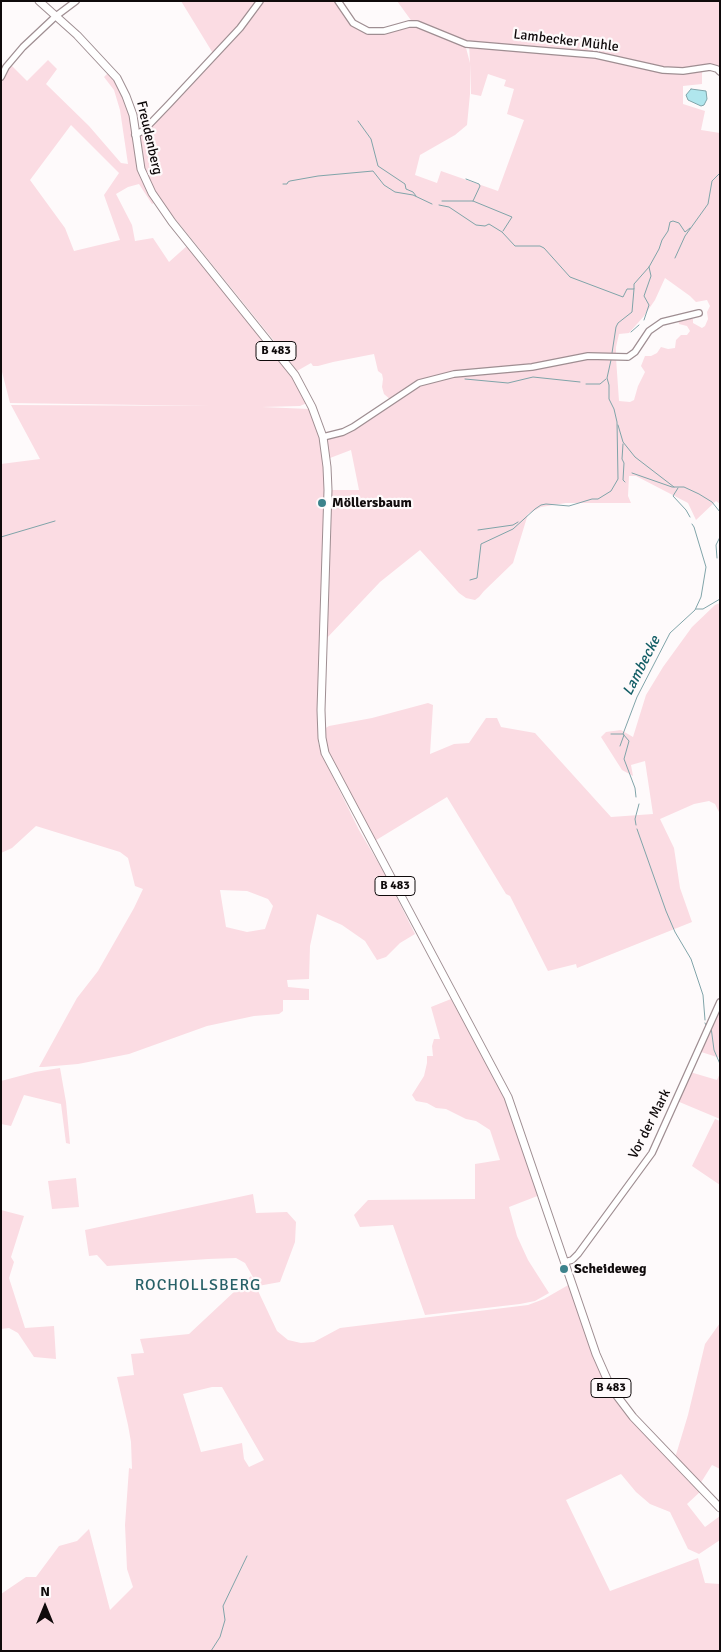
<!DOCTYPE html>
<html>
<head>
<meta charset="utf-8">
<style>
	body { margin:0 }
	#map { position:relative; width:721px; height:1652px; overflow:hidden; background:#fefafb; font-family:Signika,sans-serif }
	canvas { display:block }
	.frame { position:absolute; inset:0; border:2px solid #0f0a0b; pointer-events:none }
	.north { position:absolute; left:20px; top:1582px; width:50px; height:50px; -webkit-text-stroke:4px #fefafb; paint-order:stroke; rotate:0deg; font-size:14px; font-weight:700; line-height:20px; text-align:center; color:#0f0a0b }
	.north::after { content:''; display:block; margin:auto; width:18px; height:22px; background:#0f0a0b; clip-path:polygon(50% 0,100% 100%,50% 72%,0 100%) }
</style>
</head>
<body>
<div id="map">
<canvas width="721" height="1652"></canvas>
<div class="frame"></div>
<div class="north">N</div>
</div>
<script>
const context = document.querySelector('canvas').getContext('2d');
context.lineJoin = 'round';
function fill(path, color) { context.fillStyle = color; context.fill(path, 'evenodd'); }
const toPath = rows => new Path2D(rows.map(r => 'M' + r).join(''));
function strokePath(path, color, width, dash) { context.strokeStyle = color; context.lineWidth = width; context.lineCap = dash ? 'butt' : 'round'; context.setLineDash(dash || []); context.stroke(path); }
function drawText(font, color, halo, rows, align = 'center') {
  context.font = font + ' Signika,sans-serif'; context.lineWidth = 4.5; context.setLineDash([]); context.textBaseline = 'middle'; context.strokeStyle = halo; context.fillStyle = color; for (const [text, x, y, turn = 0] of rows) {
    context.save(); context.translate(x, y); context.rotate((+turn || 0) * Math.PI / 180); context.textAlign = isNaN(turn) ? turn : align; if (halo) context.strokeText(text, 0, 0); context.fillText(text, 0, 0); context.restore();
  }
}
fill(toPath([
	[181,1,257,1,247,16,214,55],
	[261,1,337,1,353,23,368,31,384,32,417,24,465,44,470,63,469,44,596,55,661,72,682,73,702,70,702,84,683,86,683,104,705,111,701,130,720,133,720,504,716,501,696,520,688,503,636,476,629,476,628,496,631,503,566,503,541,507,528,514,513,563,484,591,479,597,475,600,466,598,459,593,420,550,380,582,326,639,330,490,359,490,351,450,330,458,325,437,343,433,353,428,392,401,384,394,382,387,383,379,382,374,378,371,374,354,333,362,318,366,313,366,311,363,297,371,279,347,160,200,150,184,144,170,139,138,140,135,157,122,170,105,240,29],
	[471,63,471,94,481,96,488,74,506,80,504,86,514,89,507,114,524,120,498,191,441,171,437,183,415,175,420,155,455,135,467,125,470,94],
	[665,278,690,296,696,302,707,300,710,306,707,312,708,319,705,326,702,328,693,323,693,319,687,317,678,318,679,324,687,326,690,331,687,335,681,335,676,340,675,348,668,349,661,347,657,353,651,356,645,356,641,366,645,372,638,386,634,400,630,402,619,401,616,358,601,356,530,368,485,370,454,374,414,385,419,382,453,373,485,369,527,367,588,356,616,355,616,347,619,334,629,333,644,316,655,300],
	[397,1,720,1,720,68,714,65,691,70,663,70,614,57,468,42,413,23],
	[48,60,57,69,46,84,89,126,121,163,128,164,120,110,114,90,104,77,109,72,122,91,129,112,139,172,154,203,152,204,139,184,128,187,116,194,132,225,135,241,153,238,169,262,188,245,266,342,299,386,307,403,300,406,262,407,310,409,320,438,324,465,325,483,318,742,322,755,359,830,385,874,415,934,400,943,386,957,377,960,365,941,342,925,317,914,310,946,309,979,287,980,288,987,309,989,309,1000,283,1000,283,1011,279,1014,254,1016,207,1026,129,1054,78,1064,43,1067,39,1067,67,1016,77,998,98,971,134,908,143,889,135,886,128,858,120,852,36,826,12,848,1,853,1,464,40,459,11,405,211,406,10,403,1,368,1,66,10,64,27,81],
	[71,125,119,173,104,195,120,240,74,251,65,228,30,180],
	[220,890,247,891,268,899,273,906,265,929,247,932,226,927],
	[720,603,720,814,715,804,709,801,694,804,660,819,674,848,680,888,692,922,577,968,576,964,548,971,510,896,506,894,447,797,373,842,328,753,324,729,329,726,372,718,428,703,433,705,430,754,454,744,469,743,486,718,497,718,501,727,535,733,611,817,653,814,645,761,631,765,633,776,622,770,601,737,606,732,621,730,633,737,646,695,663,667,692,627,715,605],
	[451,999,491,1068,505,1098,540,1195,509,1207,517,1236,528,1260,549,1293,535,1301,520,1304,425,1315,393,1225,360,1227,354,1215,368,1200,475,1199,475,1164,500,1160,490,1130,476,1121,466,1119,446,1109,436,1108,427,1103,416,1101,412,1095,424,1076,427,1063,427,1056,433,1056,432,1046,434,1039,440,1039,431,1007],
	[720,1005,720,1058,698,1051],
	[60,1068,66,1102,70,1144,66,1143,61,1104,24,1095,11,1126,1,1124,1,1081,35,1072],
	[690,1072,717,1080,720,1073,720,1119,677,1101],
	[715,1119,720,1121,720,1185,692,1166],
	[76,1178,79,1207,52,1209,48,1181],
	[253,1194,256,1213,287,1212,296,1222,295,1242,280,1282,258,1286,245,1263,236,1258,208,1259,107,1266,97,1255,89,1256,85,1230],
	[1,1210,24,1216,11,1257,14,1262,9,1278,25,1328,54,1326,56,1359,34,1357,18,1333,9,1328,1,1329],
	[251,1276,277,1331,288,1340,301,1343,314,1342,340,1328,528,1305,544,1299,570,1284,610,1388,701,1491,687,1504,705,1527,720,1516,720,1540,699,1554,688,1549,670,1512,650,1504,636,1492,621,1474,566,1500,610,1591,698,1558,705,1583,720,1584,720,1651,1,1651,1,1594,26,1577,36,1577,59,1546,77,1541,89,1529,110,1610,133,1587,127,1569,125,1525,129,1468,132,1469,131,1442,128,1425,117,1377,134,1375,131,1354,144,1353,140,1339,189,1334],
	[212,1387,222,1387,264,1460,249,1467,244,1459,242,1443,201,1452,183,1394],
	[720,1323,720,1469,712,1465,700,1484,675,1458,688,1415,705,1344]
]), '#fbdce3');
const water = toPath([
	[691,89,706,91,707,99,704,105,701,106,688,100,686,95,691,89]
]);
fill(water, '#b0e6ed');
strokePath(water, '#80a4a9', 1);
strokePath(toPath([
	[358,121,371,139,378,166,405,184,406,189,413,192,416,196],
	[466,179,479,184,480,186,473,201],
	[283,184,287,184,288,182,290,181,318,176,373,171,384,185,395,192,413,195,432,204],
	[442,201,473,201,512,217,503,231],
	[439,205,449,207,476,225,485,226,489,224,502,232,515,246,540,246,544,248,570,277,623,297,627,289,634,289,634,284,649,267,659,249,662,240,668,231,670,222,673,221,679,223,685,232,690,228],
	[675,258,685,236,708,204,712,181,720,173],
	[644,320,649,305,644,296,651,276,649,267],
	[631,332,639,325],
	[612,353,616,327,618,323,632,312,634,289],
	[465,379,508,383,533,377,580,382],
	[586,384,600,384,606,379],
	[618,425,623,442,635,457,674,487],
	[623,444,622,459,624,463,623,480,625,482],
	[632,473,672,487,684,487,699,494,712,502,720,512],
	[678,488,673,496,686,510,690,517],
	[478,530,513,525,518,522],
	[1,537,55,521],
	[717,558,716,545,720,537],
	[470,580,477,578,481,544,513,529,535,509,541,505,546,504,569,506,592,499,598,499,611,491,618,479,617,422,614,409,609,399,609,385,607,378,611,360],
	[696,609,703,609,720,599],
	[611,734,623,734],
	[620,746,624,735],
	[636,797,635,788,624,759,629,741,623,734,637,697,670,633,695,610,701,597,706,567,694,527,692,524],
	[636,825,635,819,639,804],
	[637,829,666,911,675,932,691,959,703,995,705,1020],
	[705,1023,706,1025],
	[711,1027,714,1050,720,1064],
	[211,1651,220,1637,225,1620,223,1606,247,1556]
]), '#80a4a9', 1);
const minor = toPath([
	[338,1,353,23,368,31,384,31,409,24,417,24,466,44,596,55,663,70,683,71,710,67,717,69,720,72],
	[1,77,6,67,23,47,56,16,76,1],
	[135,135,144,130,169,104,240,28,260,1],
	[323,437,343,432,353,427,419,383,454,374,532,367,588,356,628,357,635,352,649,331,662,322,699,313],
	[565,1262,572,1260,578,1254,652,1153,720,1002]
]);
const major = toPath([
	[39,1,77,35,117,78,126,96,133,115,141,169,152,193,172,222,295,375,312,407,323,437,327,467,328,490,321,710,322,738,325,753,508,1097,596,1354,611,1388,633,1417,720,1508]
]);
strokePath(minor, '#9f8e92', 8);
strokePath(major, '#9f8e92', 9);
strokePath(minor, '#fff', 5.5);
strokePath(major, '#fff', 7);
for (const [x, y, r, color] of [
	[322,503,5,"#3c838c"],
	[564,1269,5,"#3c838c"]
]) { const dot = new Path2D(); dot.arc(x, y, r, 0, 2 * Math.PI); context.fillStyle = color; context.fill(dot); strokePath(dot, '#fefafb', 2); }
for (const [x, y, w] of [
	[276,351,40],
	[395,886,40],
	[611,1388,40]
]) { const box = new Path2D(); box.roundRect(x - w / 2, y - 9.5, w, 19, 4); context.fillStyle = '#fefafb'; context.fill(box); strokePath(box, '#0f0a0b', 1); }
drawText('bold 12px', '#0f0a0b', null, [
	["B 483",276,351],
	["B 483",395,886],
	["B 483",611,1388]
]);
drawText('14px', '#0f0a0b', '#fefafb', [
	["Lambecker Mühle",566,41,7],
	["Freudenberg",149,138,77],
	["Vor der Mark",650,1124,-63]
]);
drawText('bold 14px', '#0f0a0b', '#fefafb', [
	["Möllersbaum",332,503],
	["Scheideweg",574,1269]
], 'left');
drawText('italic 15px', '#145e66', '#fefafb', [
	["Lambecke",642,666,-63]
]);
context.letterSpacing = '1px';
drawText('16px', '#276067', '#fefafb', [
	["ROCHOLLSBERG",198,1286]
]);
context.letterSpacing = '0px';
</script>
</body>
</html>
